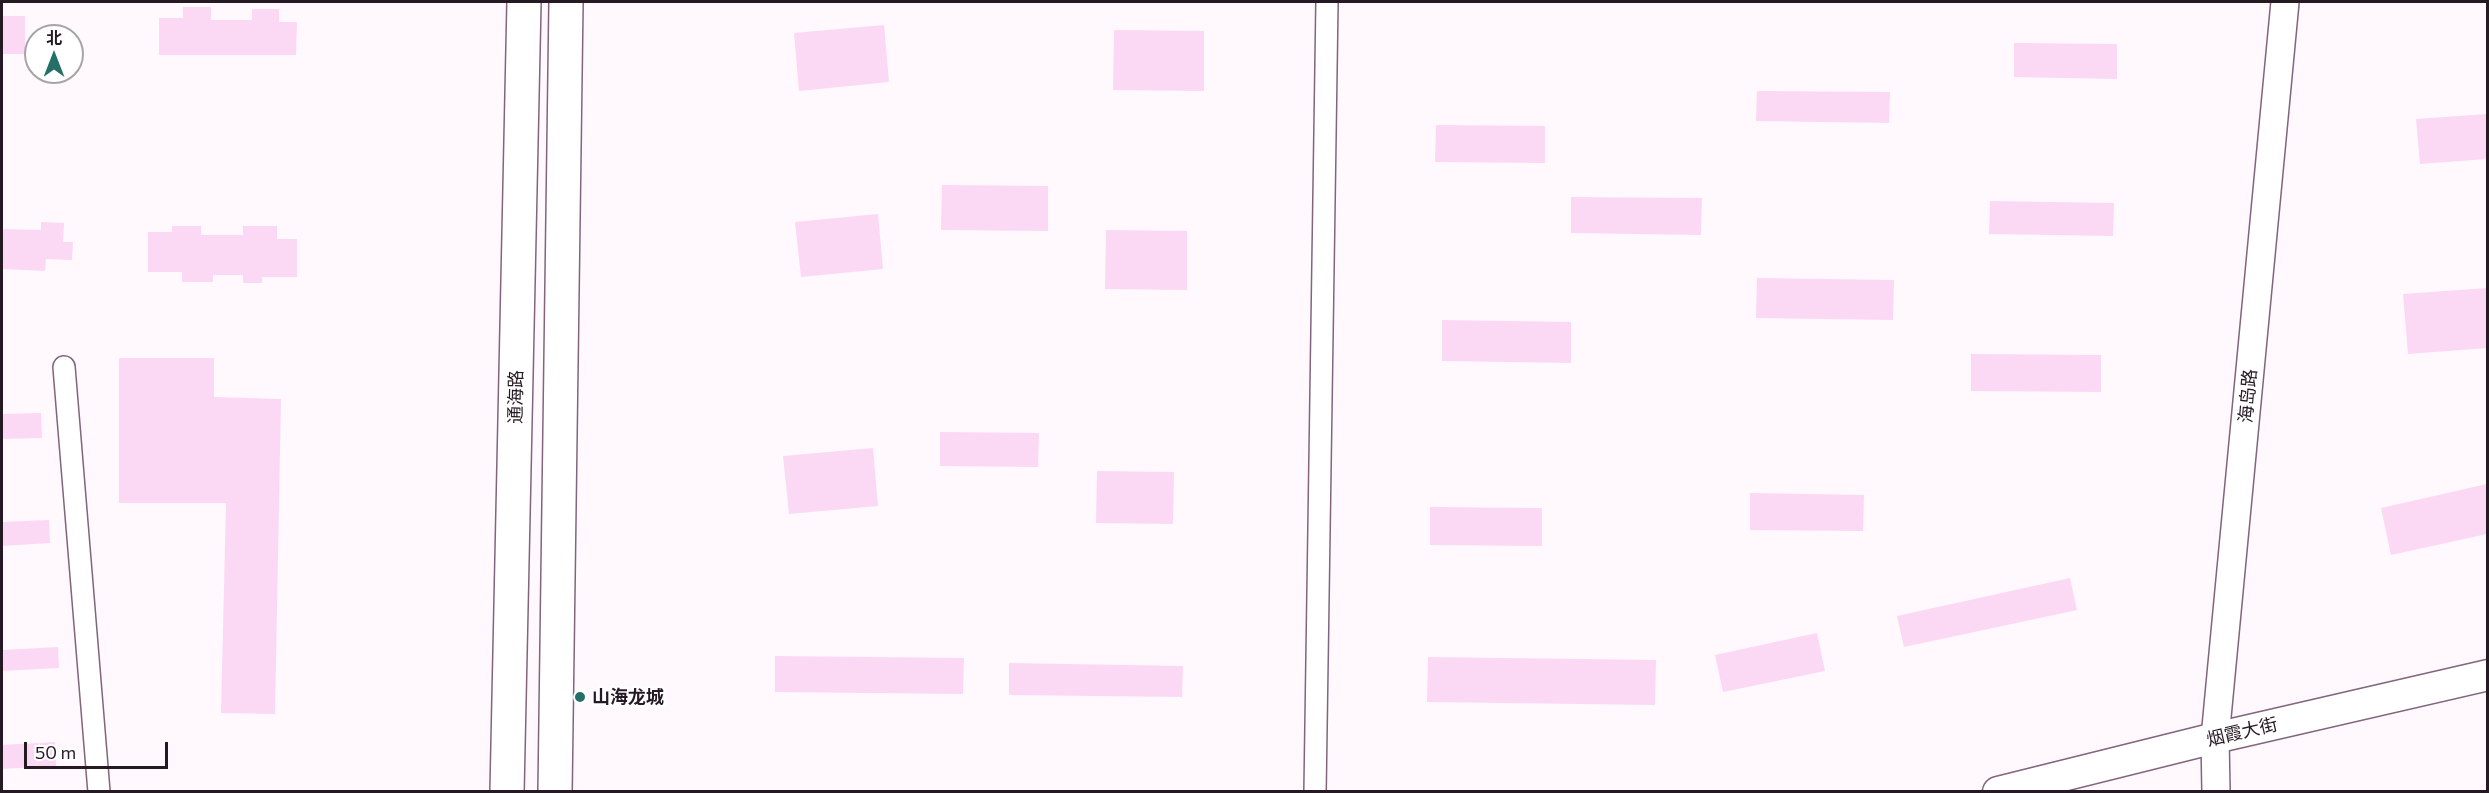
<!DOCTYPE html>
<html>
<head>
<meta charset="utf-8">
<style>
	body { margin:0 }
	#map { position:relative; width:2489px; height:793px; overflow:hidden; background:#fff8fd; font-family:Commissioner,"Noto Sans SC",sans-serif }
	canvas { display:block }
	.frame { position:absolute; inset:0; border:3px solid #251923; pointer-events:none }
	.north { position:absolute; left:24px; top:24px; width:60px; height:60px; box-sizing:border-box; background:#fff; border:2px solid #a8a3a7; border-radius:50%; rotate:0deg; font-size:16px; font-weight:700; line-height:24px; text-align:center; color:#251923 }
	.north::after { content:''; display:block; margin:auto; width:21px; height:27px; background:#256f69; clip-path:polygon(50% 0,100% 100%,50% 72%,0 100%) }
	.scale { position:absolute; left:24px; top:742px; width:144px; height:27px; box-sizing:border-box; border:3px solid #251923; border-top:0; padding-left:8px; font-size:18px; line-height:21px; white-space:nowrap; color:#251923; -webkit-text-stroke:4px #fff; paint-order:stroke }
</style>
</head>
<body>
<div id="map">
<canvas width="2489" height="793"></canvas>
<div class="frame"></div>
<div class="north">北</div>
<div class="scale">50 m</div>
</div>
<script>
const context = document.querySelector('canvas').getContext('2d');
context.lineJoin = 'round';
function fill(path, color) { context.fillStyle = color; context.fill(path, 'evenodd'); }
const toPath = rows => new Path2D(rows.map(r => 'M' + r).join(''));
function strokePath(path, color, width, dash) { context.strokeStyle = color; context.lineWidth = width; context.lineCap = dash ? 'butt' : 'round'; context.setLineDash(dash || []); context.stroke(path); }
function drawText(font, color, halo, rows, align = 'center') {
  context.font = font + ' Commissioner,"Noto Sans SC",sans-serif'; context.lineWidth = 5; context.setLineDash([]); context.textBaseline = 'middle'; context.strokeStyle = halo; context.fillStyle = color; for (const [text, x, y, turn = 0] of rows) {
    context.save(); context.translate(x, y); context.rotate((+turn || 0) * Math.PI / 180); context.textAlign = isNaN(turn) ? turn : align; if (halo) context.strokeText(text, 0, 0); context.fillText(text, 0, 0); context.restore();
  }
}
fill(toPath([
	[183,7,211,7,211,20,252,20,252,9,279,9,279,22,297,22,296,55,159,55,159,18,183,18],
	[2,16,25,16,25,54,2,54],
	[884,25,889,82,799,91,794,33],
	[1114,30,1204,31,1204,91,1113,90],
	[2014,43,2117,44,2117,79,2014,77],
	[1757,91,1890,92,1889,123,1756,121],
	[2487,114,2487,159,2420,164,2416,119],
	[1436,125,1545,126,1545,163,1435,162],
	[942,185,1048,186,1048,231,941,230],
	[1571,197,1702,198,1701,235,1571,233],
	[1990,201,2114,203,2113,236,1989,234],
	[878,214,883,269,801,277,795,222],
	[41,222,64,223,63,242,73,242,72,260,46,259,45,271,2,269,2,229,41,230],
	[172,226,201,226,201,235,243,235,243,226,277,226,277,239,297,239,297,277,262,277,262,283,243,283,243,275,213,275,213,282,182,282,182,272,148,272,148,232,172,232],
	[1106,230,1187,231,1187,290,1105,289],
	[1757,278,1894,280,1893,320,1756,318],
	[2487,288,2487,348,2408,354,2403,294],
	[1442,320,1571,322,1571,363,1442,361],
	[1971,354,2101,355,2101,392,1971,391],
	[119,358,214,358,214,397,281,399,275,714,221,713,226,503,119,503],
	[41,413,42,438,2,439,2,414],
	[940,432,1039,433,1038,467,940,466],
	[873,448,878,506,789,514,783,456],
	[1097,471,1174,472,1173,524,1096,523],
	[2487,484,2487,534,2391,555,2381,508],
	[1750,493,1864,495,1863,531,1750,530],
	[1430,507,1542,508,1542,546,1430,545],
	[49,520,50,543,2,546,2,522],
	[2070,578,2077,610,1904,647,1897,616],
	[1817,633,1825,671,1723,692,1715,655],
	[58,647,59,668,2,671,2,650],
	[775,656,964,658,963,694,775,692],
	[1428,657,1656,660,1655,705,1427,702],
	[1009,663,1183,666,1182,697,1009,695],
	[55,742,56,766,2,769,2,745]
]), '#fbd9f4');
const minor = toPath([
	[64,367,99,792],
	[1315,792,1327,2]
]);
const tertiary = toPath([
	[2216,792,2215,738,2285,2]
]);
const secondary = toPath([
	[1998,792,2215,738,2488,675]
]);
const primary = toPath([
	[507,792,524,2],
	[555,792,566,2]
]);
strokePath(minor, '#82657c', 24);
strokePath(tertiary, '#82657c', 30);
strokePath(secondary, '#82657c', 33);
strokePath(primary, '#82657c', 36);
strokePath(minor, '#fff', 21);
strokePath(tertiary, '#fff', 27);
strokePath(secondary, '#fff', 30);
strokePath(primary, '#fff', 33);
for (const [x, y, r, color] of [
	[580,697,6,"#256f69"]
]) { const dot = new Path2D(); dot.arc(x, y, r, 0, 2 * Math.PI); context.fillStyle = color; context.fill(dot); strokePath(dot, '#fff', 2); }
drawText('18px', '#251923', '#fff', [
	["海岛路",2248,396,-85],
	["通海路",516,397,-89],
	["烟霞大街",2242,732,-13]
]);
drawText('bold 18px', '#251923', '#fff', [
	["山海龙城",592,697]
], 'left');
</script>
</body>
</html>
